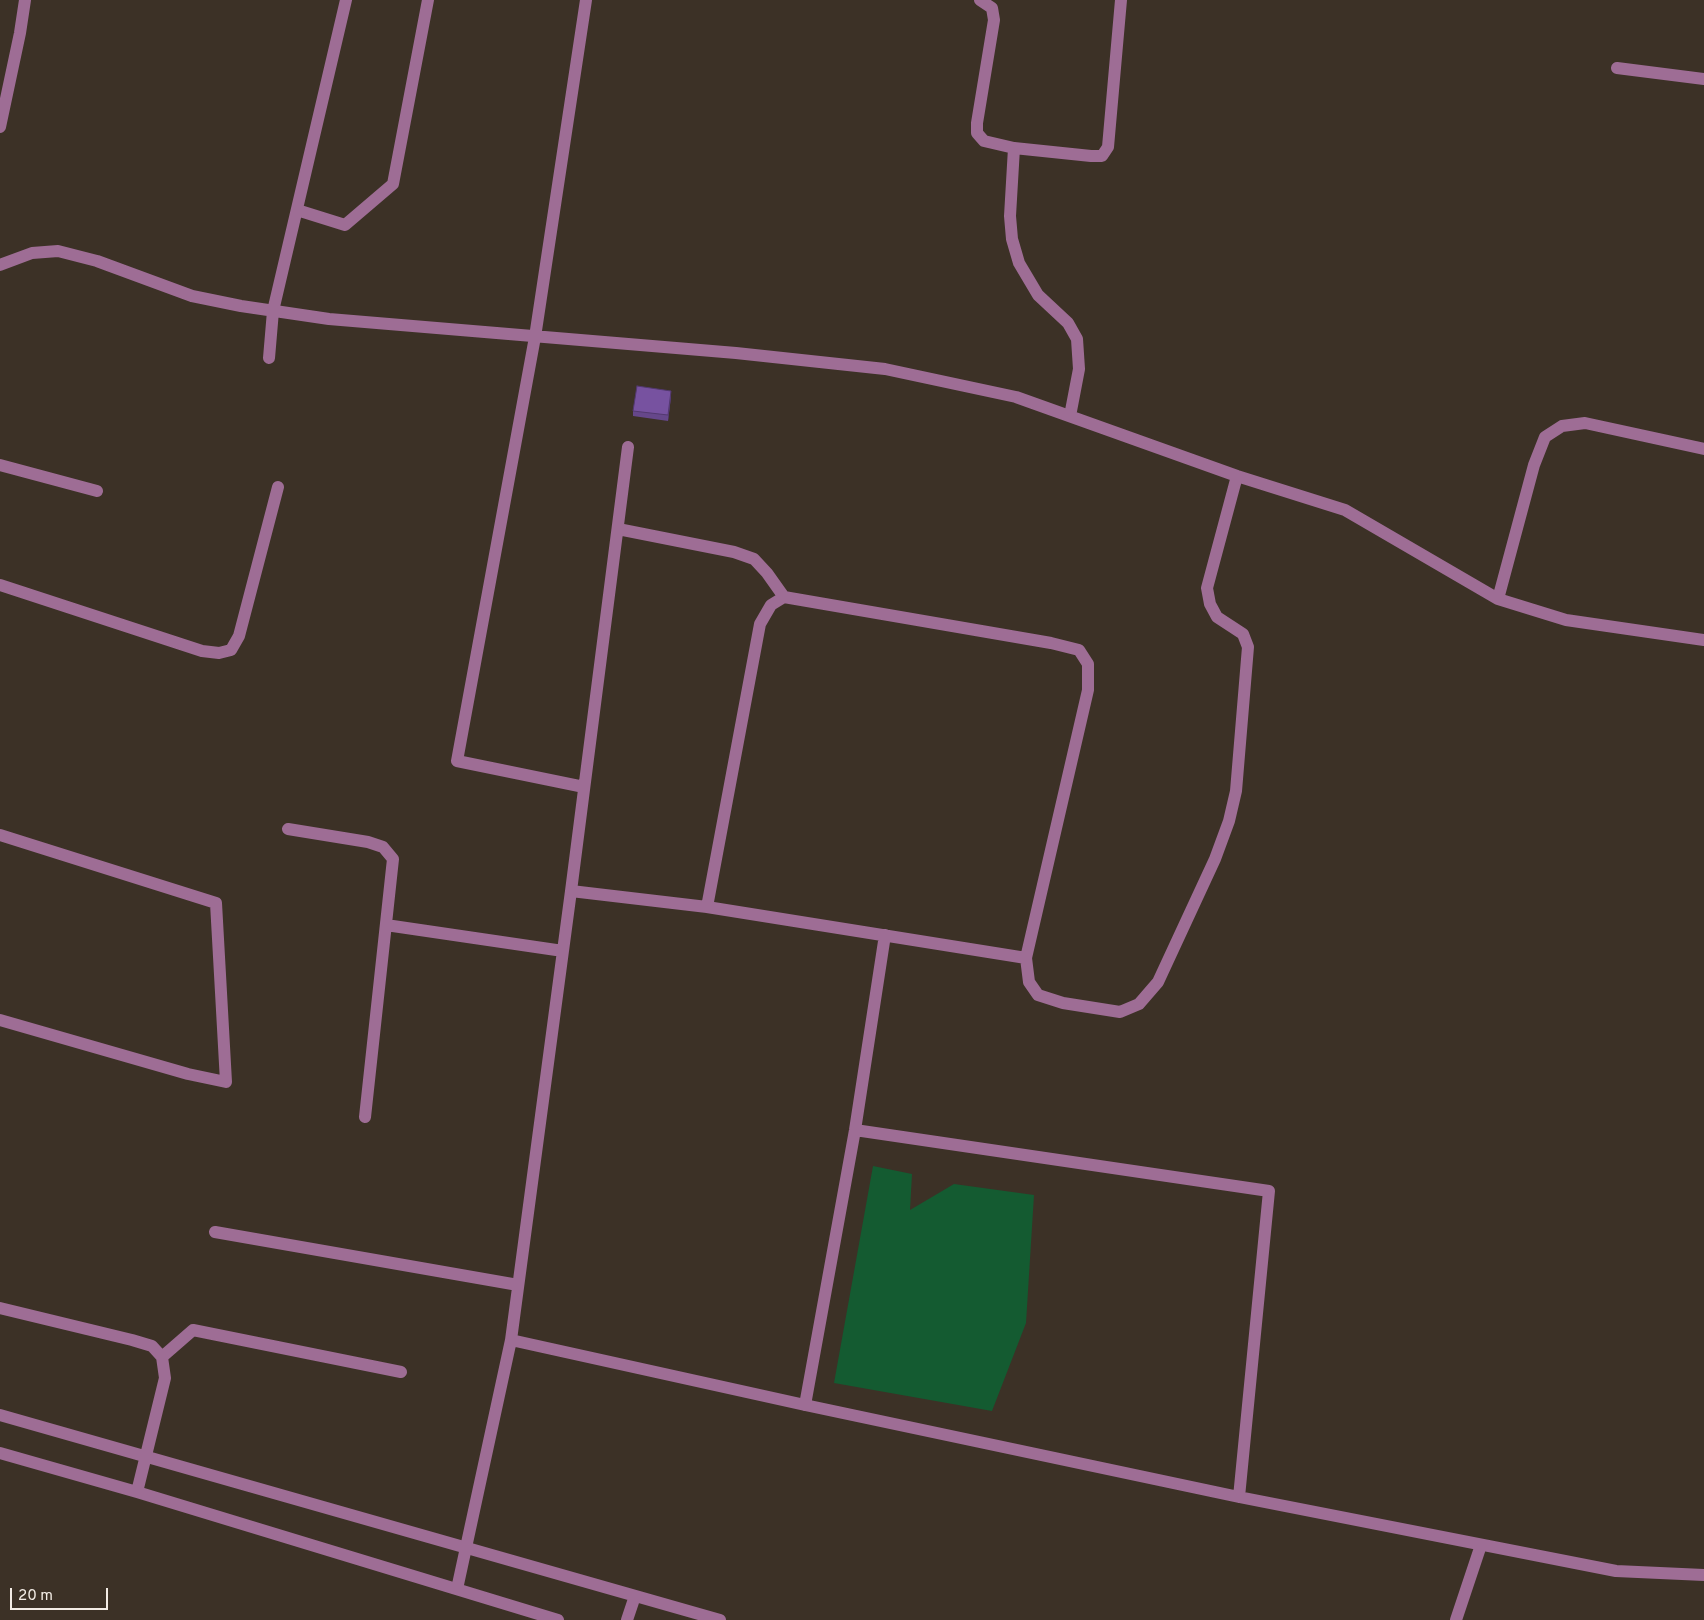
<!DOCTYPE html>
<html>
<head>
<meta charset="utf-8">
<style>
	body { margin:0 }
	#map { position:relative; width:1704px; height:1620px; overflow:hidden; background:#3c3126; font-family:Overpass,sans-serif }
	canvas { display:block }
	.scale { position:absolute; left:10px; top:1588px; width:98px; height:22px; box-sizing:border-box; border:2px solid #f3ece5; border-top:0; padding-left:6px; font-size:15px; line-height:18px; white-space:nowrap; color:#f3ece5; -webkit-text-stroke:4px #3c3126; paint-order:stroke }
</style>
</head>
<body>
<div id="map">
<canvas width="1704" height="1620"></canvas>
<div class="scale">20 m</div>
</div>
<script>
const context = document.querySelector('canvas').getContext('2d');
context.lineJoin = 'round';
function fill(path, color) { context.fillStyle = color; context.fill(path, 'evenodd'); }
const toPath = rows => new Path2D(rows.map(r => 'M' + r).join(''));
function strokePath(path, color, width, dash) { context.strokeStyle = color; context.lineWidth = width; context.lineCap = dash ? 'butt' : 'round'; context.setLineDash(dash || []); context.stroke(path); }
fill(toPath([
	[873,1166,912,1174,910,1210,954,1184,1034,1195,1026,1323,992,1411,834,1383]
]), '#145b31');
strokePath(toPath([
	[980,0,992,8,994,20,977,123,977,133,984,141,1014,148,1091,156,1102,156,1108,147,1121,0],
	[1617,68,1704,79],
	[0,127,20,33,25,0],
	[1014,148,1010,216,1012,239,1019,263,1038,295,1068,323,1077,339,1079,369,1070,416],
	[297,210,345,225,393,184,428,0],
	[0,265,32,253,58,251,97,261,192,296,241,306,329,319,736,353,885,369,1016,397,1237,476,1345,510,1498,599,1566,620,1704,640],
	[269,358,273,311,346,0],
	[0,465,97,491],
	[618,529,734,552,754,559,767,573,784,597],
	[0,585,202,651,219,653,231,650,239,636,278,487],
	[1498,599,1534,465,1545,437,1562,426,1585,423,1704,449],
	[584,787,457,761,535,337,586,0],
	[288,829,368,842,383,847,393,859,365,1117],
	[0,835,216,903,226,1082,188,1074,0,1020],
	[571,891,628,447],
	[707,907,760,624,771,605,784,597,1051,643,1079,650,1088,664,1088,690,1026,958,1029,982,1038,995,1063,1003,1120,1012,1139,1004,1158,982,1215,859,1229,821,1236,791,1248,647,1243,634,1217,617,1210,604,1207,588,1237,476],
	[386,925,563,951],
	[855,1130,1269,1191,1239,1497],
	[215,1232,518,1285],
	[0,1308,132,1340,152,1346,162,1357,165,1378,137,1492],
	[511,1340,805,1405,1239,1497,1616,1571,1704,1575],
	[162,1357,193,1330,401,1372],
	[805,1405,855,1130,885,935],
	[0,1415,720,1620],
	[0,1453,137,1492,558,1620],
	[457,1589,511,1340,571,891,707,907,1026,958],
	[627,1620,635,1596],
	[1456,1620,1481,1545]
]), '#9e6d95', 12);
fill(toPath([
	[671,397,668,421,633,416,633,411]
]), '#66478a');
fill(toPath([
	[671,391,671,397,668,421,668,415]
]), '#533970');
const building = toPath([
	[637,386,671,391,668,415,633,411,637,386]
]);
fill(building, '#7752a0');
strokePath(building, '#533970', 1);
</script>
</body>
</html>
